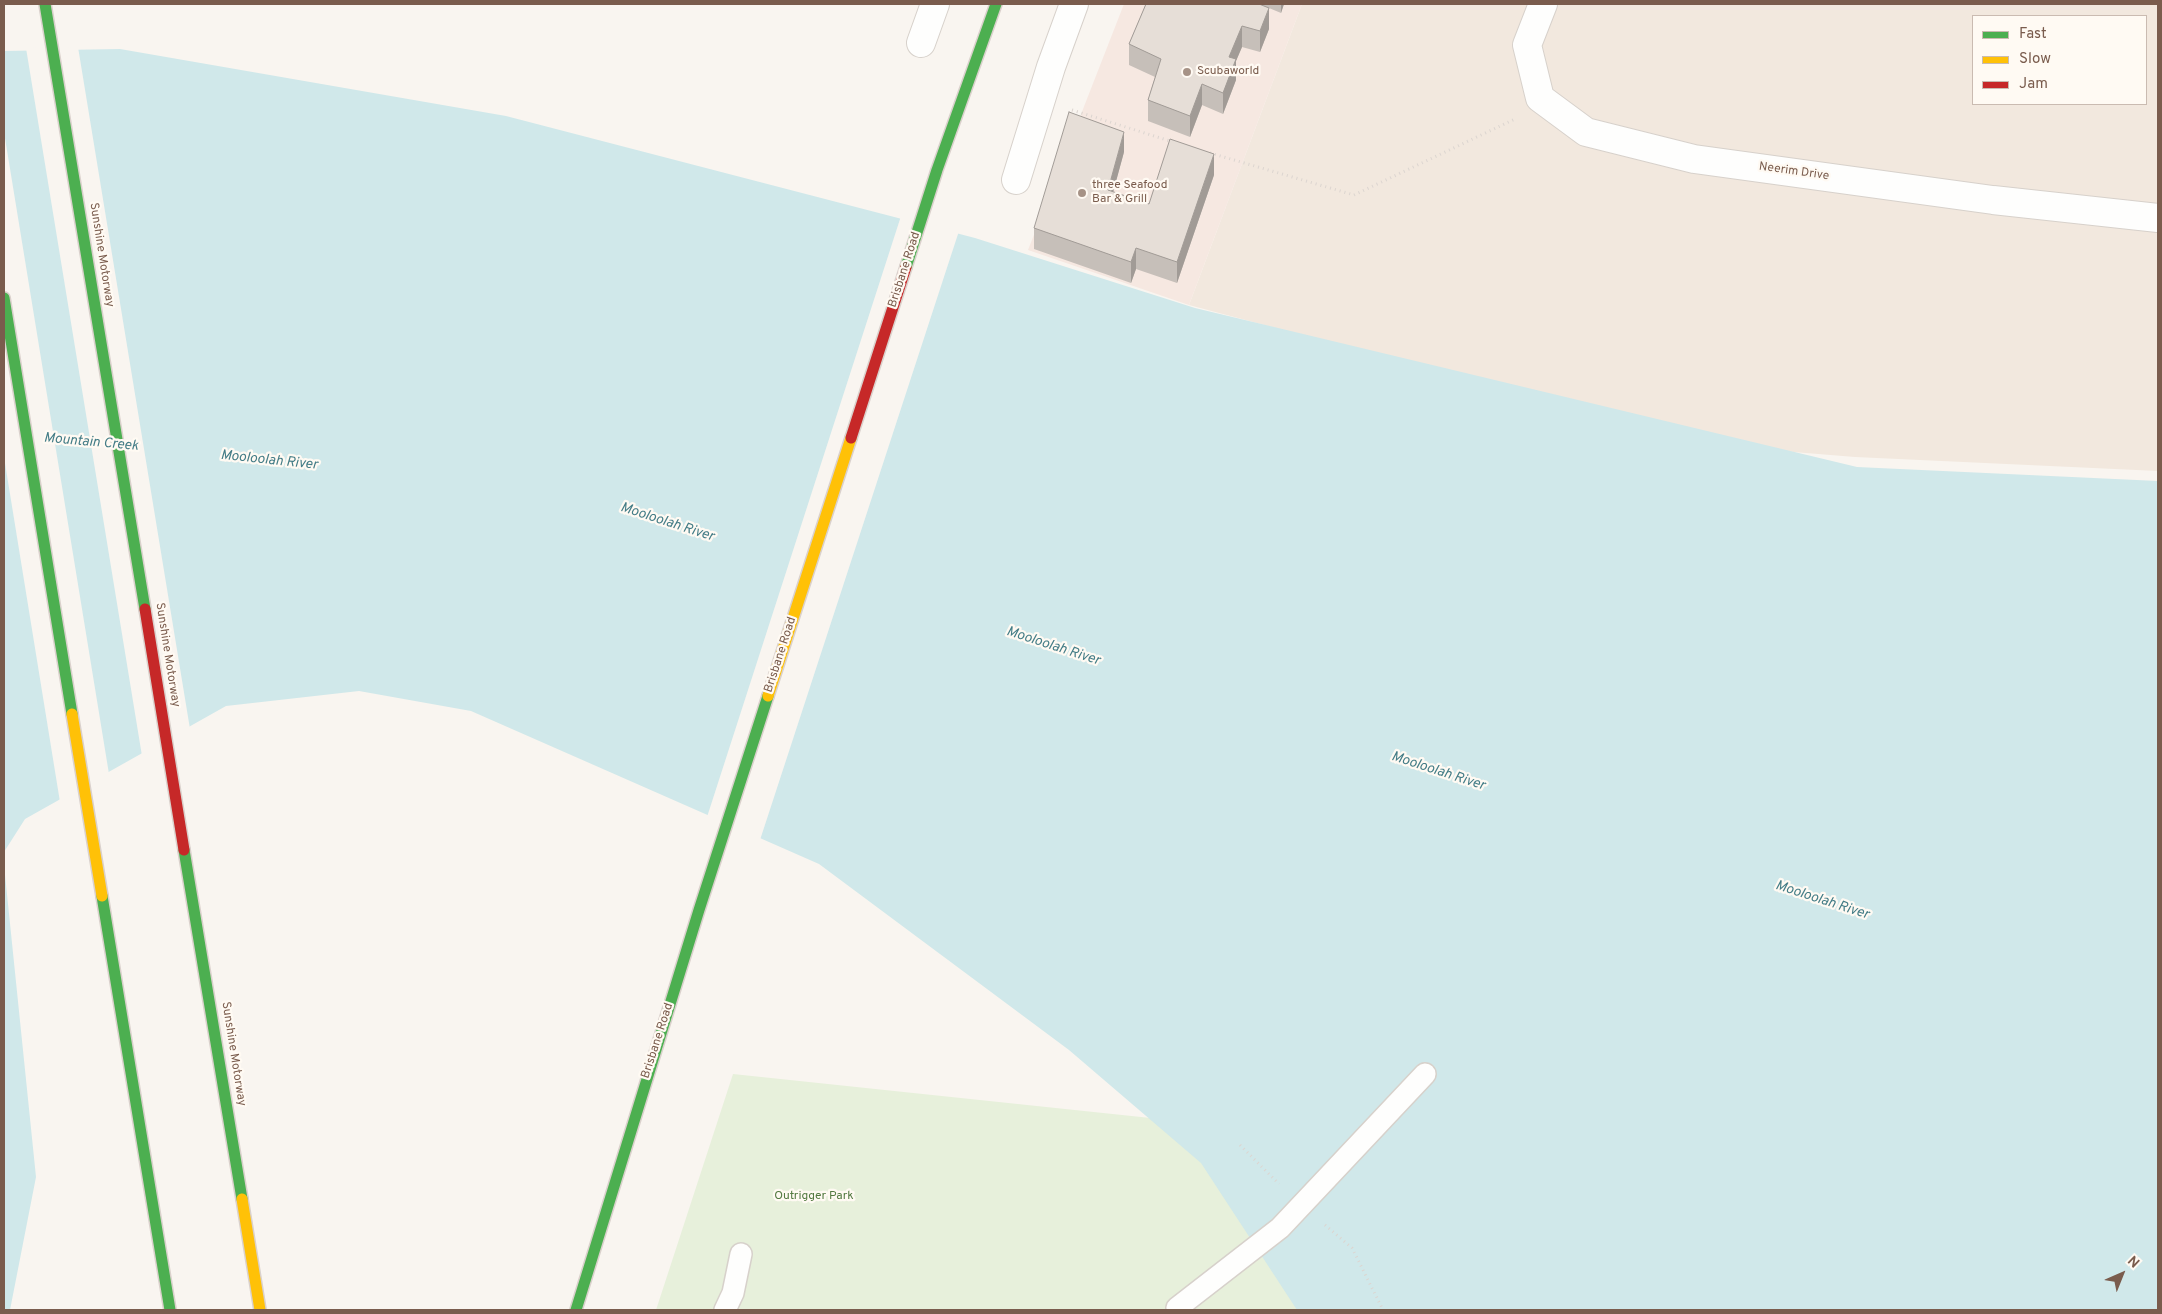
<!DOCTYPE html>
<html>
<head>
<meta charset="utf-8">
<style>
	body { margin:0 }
	#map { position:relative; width:2162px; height:1314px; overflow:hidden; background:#f9f5f0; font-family:Overpass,sans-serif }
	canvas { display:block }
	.frame { position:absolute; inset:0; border:5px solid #7a5c4d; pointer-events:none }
	.legend { position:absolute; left:1972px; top:15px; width:175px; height:90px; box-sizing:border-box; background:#fffaf3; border:1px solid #cabbb1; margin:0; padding:6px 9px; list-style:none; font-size:15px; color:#7a5c4d }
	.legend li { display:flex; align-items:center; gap:10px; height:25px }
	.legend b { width:25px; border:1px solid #cabbb1 }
	.north { position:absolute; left:2097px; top:1249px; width:50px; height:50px; -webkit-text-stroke:4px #fffaf3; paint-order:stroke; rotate:44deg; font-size:14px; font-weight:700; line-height:20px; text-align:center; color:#7a5c4d }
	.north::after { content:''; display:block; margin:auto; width:18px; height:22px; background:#7a5c4d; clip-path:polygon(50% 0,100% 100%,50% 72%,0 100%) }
</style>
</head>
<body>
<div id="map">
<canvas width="2162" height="1314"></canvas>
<div class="frame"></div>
<ul class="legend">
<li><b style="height:6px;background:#4caf50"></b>Fast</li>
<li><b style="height:6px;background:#ffc107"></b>Slow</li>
<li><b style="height:6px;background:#c62828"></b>Jam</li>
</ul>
<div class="north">N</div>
</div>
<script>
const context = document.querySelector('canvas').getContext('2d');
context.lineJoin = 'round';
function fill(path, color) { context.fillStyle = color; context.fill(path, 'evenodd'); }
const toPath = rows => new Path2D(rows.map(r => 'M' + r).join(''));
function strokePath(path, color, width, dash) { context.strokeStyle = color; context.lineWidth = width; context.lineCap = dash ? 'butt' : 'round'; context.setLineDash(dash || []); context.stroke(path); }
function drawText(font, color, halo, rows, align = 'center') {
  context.font = font + ' Overpass,sans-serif'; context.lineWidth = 4.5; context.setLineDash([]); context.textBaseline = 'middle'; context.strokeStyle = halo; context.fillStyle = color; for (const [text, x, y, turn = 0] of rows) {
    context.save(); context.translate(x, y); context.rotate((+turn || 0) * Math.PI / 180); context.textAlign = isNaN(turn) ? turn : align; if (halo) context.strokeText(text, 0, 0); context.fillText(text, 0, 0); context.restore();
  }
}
fill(toPath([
	[1302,4,2158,4,2158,471,1855,457,1720,446,1189,305],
	[1973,16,2146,16,2146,104,1973,104]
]), '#f2e8de');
fill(toPath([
	[1124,4,1302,4,1189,305,1028,250]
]), '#f6e8e1');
fill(toPath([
	[733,1074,1255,1129,1384,1310,656,1310]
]), '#e7f0db');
fill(toPath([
	[120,49,506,116,975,238,1195,308,1857,467,2158,481,2158,1310,1297,1310,1201,1163,1069,1050,819,864,471,711,359,691,226,706,25,819,4,852,4,51],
	[4,865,36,1177,10,1310,4,1310]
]), '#d0e8ea');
fill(toPath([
	[78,47,190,729,142,756,26,48],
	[4,132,109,774,60,802,4,457],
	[901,216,959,231,760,840,707,817]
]), '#f9f5f0');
const lane = toPath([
	[1177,1308,1280,1228,1425,1074],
	[725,1310,733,1293,741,1254]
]);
const street = toPath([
	[1543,4,1527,45,1540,98,1586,132,1694,159,1993,200,2158,218],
	[921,43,935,4],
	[1016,180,1051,67,1074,4]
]);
const fast = toPath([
	[45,4,145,609],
	[906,267,937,170,996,4],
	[4,298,72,714],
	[184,850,242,1199],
	[102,896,170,1310],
	[576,1310,699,910,768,696]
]);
const slow = toPath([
	[768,696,851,438],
	[72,714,102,896],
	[242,1199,260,1310]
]);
const jam = toPath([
	[851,438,906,267],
	[145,609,184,850]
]);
strokePath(lane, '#d7d1cb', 24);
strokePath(street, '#d7d1cb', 30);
strokePath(fast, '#dad1cc', 14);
strokePath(slow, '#dad1cc', 14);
strokePath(jam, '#dad1cc', 14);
strokePath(toPath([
	[1072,110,1173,142],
	[1210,153,1354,195,1515,119],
	[1240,1145,1279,1184],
	[1325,1225,1352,1248,1383,1310]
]), '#dcd5d0', 3, [1, 4]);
strokePath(lane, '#fefefd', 21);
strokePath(street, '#fefefd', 28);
strokePath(fast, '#4caf50', 11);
strokePath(slow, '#ffc107', 11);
strokePath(jam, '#c62828', 11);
fill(toPath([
	[1146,4,1284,4,1281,13,1269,8,1269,29,1260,52,1242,47,1236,61,1236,80,1223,114,1202,105,1190,137,1148,121,1148,100,1155,77,1129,65,1129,44],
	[1124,152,1113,192,1149,204,1214,175,1177,283,1136,269,1131,283,1034,249,1034,228]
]), '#c6bfb9');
fill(toPath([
	[1281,4,1284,4,1281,13],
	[1269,8,1269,29,1260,52,1260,31],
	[1242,26,1242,47,1236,61,1236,80,1223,114,1223,93,1229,57],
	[1202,84,1202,105,1190,137,1190,116],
	[1124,132,1124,152,1108,211,1108,190],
	[1214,154,1214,175,1177,283,1177,262],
	[1136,248,1136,269,1131,283,1131,262]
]), '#a19b96');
const building = toPath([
	[1146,4,1259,4,1269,8,1260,31,1242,26,1229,57,1236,59,1223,93,1202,84,1190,116,1148,100,1161,59,1129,44,1146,4],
	[1069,112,1124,132,1108,190,1149,204,1170,139,1214,154,1177,262,1136,248,1131,262,1034,228,1069,112]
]);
fill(building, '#e6ded7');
strokePath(building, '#a19b96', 1);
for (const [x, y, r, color] of [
	[1187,72,5,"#a69286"],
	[1082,193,5,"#a69286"]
]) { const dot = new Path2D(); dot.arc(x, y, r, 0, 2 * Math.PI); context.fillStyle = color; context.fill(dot); strokePath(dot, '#fffaf3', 2); }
drawText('12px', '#7a5c4d', '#fffaf3', [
	["Scubaworld",1197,72],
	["three Seafood",1092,186],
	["Bar & Grill",1092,200]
], 'left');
drawText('12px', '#7a5c4d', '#fffaf3', [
	["Neerim Drive",1794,172,8],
	["Sunshine Motorway",101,255,81],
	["Brisbane Road",905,270,-72],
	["Sunshine Motorway",167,655,81],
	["Brisbane Road",781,655,-72],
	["Brisbane Road",658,1041,-72],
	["Sunshine Motorway",233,1054,81]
]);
drawText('12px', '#537a41', '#fffaf3', [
	["Outrigger Park",814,1197]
]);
drawText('italic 14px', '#437c86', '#fffaf3', [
	["Mountain Creek",91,443,5],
	["Mooloolah River",269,461,6],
	["Mooloolah River",667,523,18],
	["Mooloolah River",1053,647,18],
	["Mooloolah River",1438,772,18],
	["Mooloolah River",1822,901,18]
]);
</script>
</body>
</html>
